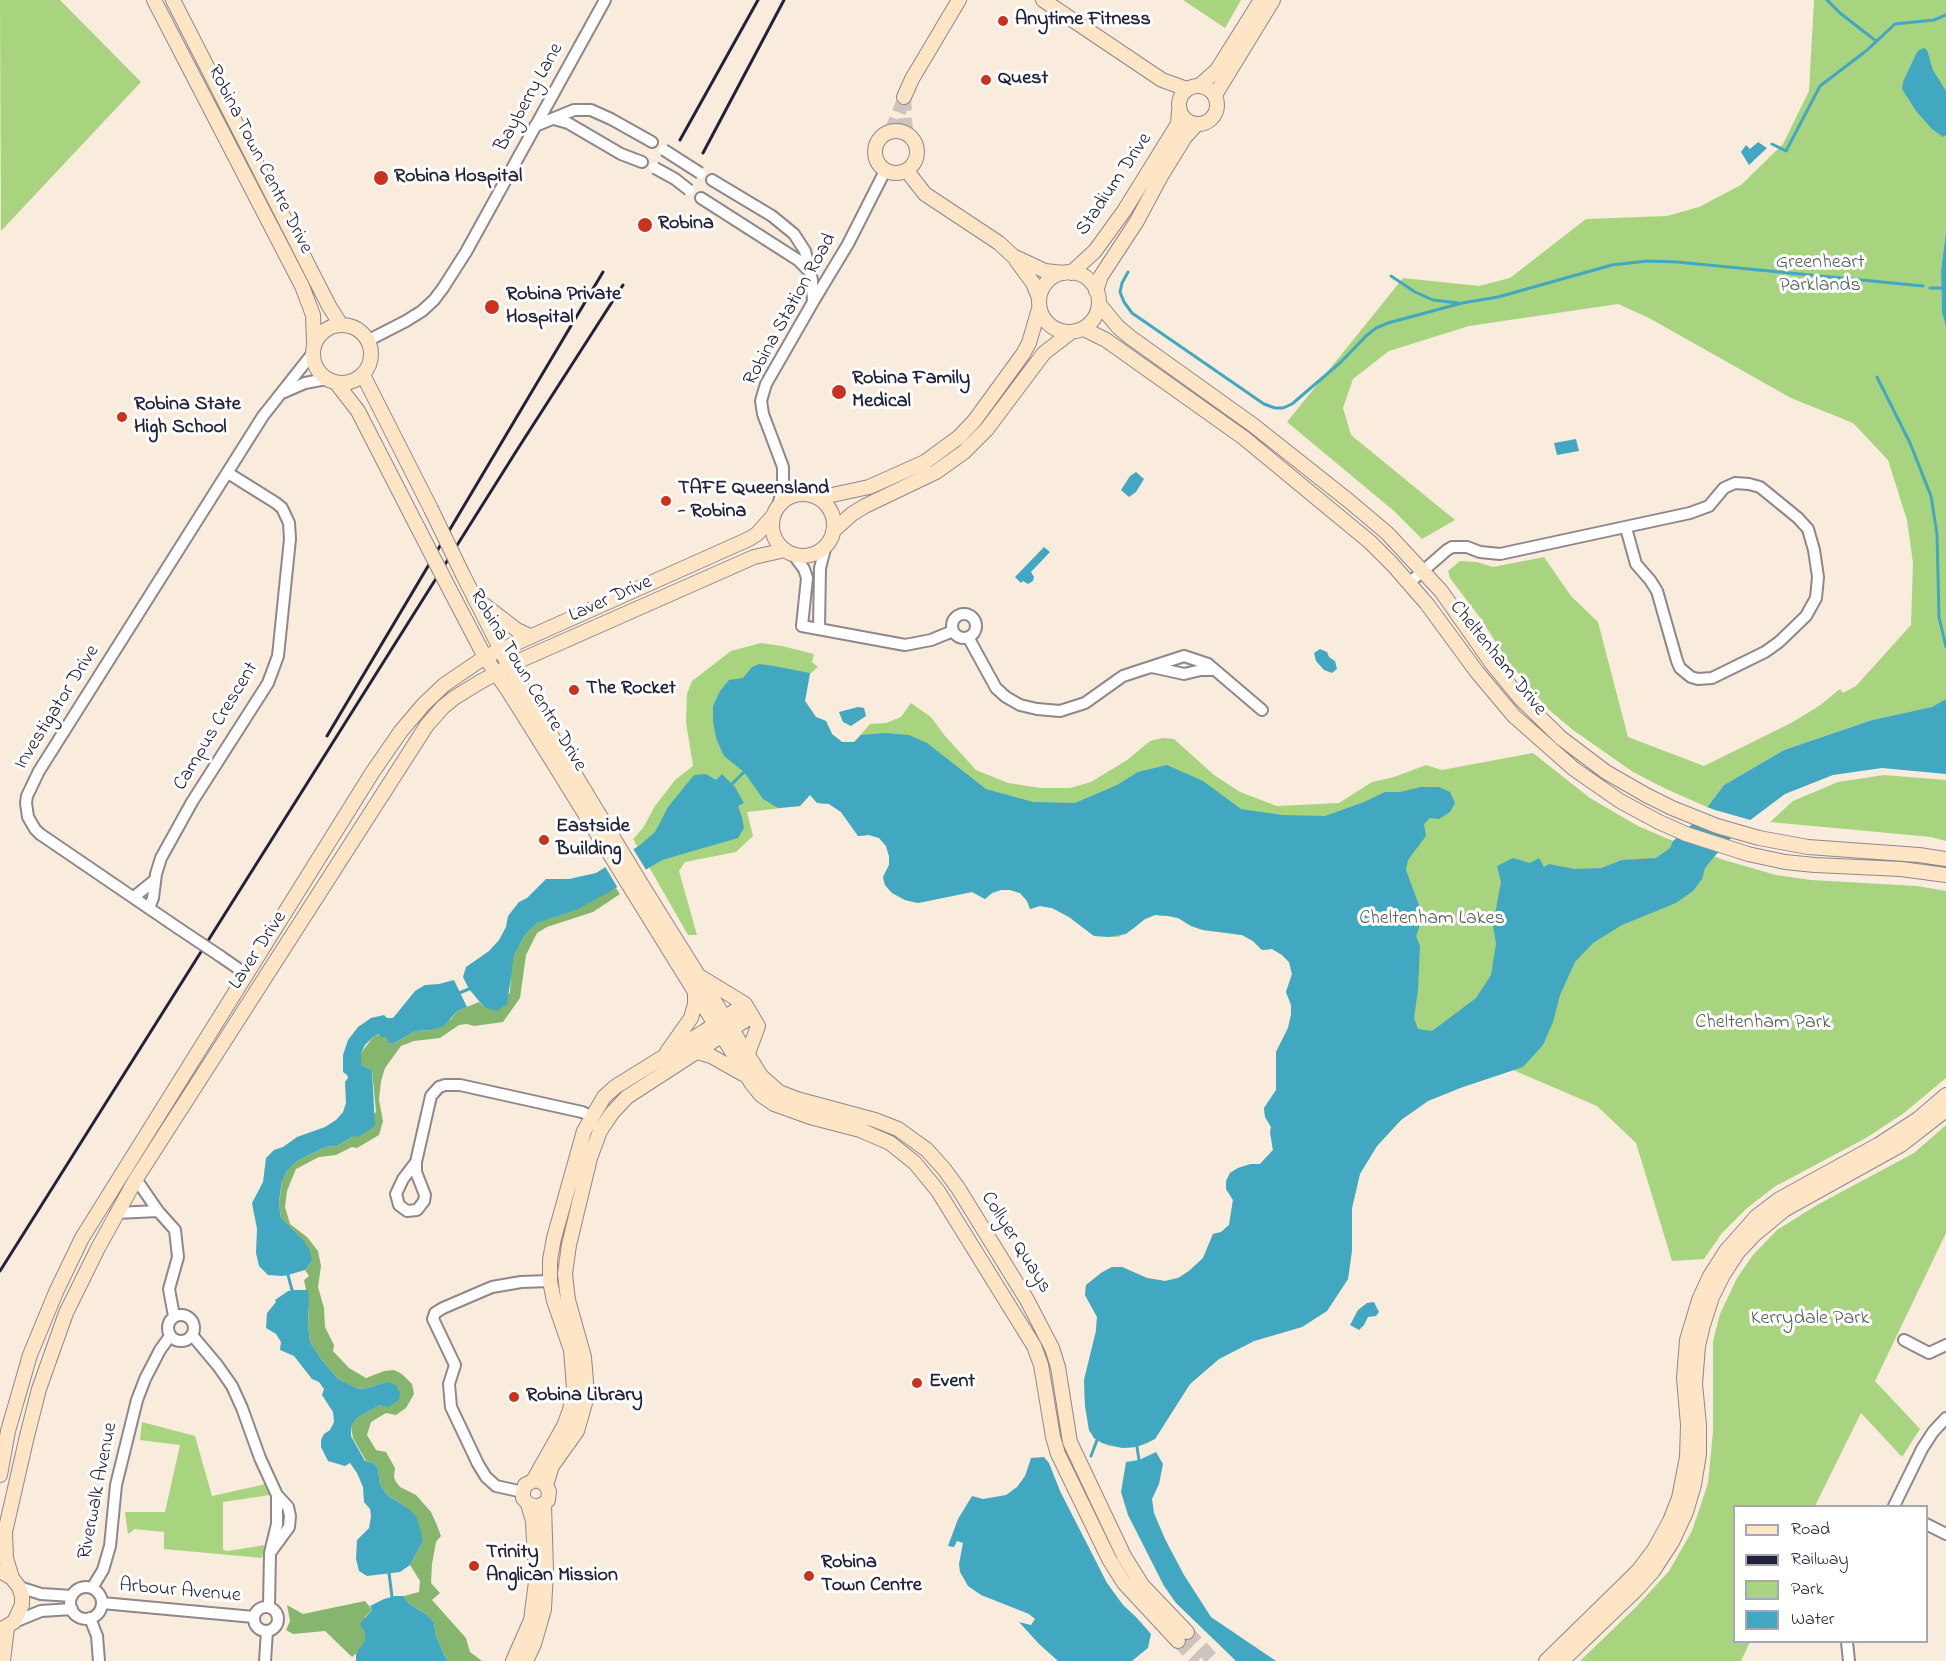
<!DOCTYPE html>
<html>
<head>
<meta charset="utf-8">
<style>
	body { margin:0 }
	#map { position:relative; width:1946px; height:1661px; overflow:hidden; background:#f9ecdd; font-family:"Indie Flower",sans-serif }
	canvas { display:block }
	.legend { position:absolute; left:1733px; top:1505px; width:195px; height:138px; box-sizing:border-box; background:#fff; border:2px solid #a7a7b1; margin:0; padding:8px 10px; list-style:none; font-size:18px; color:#22223b }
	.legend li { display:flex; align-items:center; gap:12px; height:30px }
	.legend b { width:30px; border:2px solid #a7a7b1 }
</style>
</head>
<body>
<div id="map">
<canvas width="1946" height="1661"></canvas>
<ul class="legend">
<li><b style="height:8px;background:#fde5c5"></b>Road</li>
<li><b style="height:8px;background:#22223b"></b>Railway</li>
<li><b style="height:16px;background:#a8d480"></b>Park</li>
<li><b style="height:16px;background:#42a8c2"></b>Water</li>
</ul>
</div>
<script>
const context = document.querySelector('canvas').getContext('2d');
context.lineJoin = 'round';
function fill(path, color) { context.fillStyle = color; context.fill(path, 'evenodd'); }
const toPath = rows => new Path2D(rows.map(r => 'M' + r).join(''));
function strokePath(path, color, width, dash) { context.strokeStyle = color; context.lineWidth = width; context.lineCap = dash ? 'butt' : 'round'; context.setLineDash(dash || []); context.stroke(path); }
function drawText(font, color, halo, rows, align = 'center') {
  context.font = font + ' "Indie Flower",sans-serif'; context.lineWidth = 6; context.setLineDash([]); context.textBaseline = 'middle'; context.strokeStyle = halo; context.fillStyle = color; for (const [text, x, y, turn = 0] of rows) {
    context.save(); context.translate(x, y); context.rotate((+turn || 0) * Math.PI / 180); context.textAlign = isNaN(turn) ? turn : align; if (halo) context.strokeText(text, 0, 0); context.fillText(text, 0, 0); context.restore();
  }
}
fill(toPath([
	[0,0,60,0,141,82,1,231],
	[1183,0,1241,0,1225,28],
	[1814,0,1946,0,1946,230,1941,271,1942,313,1946,327,1946,699,1933,707,1872,720,1784,750,1724,785,1707,807,1664,788,1633,772,1573,730,1548,709,1507,660,1481,619,1450,578,1448,571,1460,561,1477,562,1493,567,1544,557,1571,596,1598,622,1628,737,1704,766,1791,723,1819,706,1840,689,1843,693,1856,686,1911,625,1913,563,1907,520,1888,460,1853,423,1791,398,1649,318,1618,304,1469,326,1389,351,1353,379,1343,408,1351,435,1455,520,1422,539,1394,511,1287,422,1403,278,1479,286,1510,278,1586,219,1667,216,1699,207,1741,185,1783,144,1809,91],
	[761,643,782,646,814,654,812,662,818,667,810,674,805,701,816,717,826,721,832,734,842,742,854,742,870,724,886,723,901,717,911,703,931,717,945,736,976,770,1008,783,1041,788,1070,788,1091,782,1127,760,1150,741,1163,738,1174,739,1214,775,1240,792,1277,806,1339,803,1372,782,1394,777,1426,765,1442,770,1533,753,1590,798,1638,826,1673,841,1724,860,1776,875,1811,880,1917,886,1946,891,1946,1078,1904,1113,1866,1138,1774,1187,1746,1209,1722,1233,1704,1259,1672,1261,1636,1143,1597,1106,1513,1070,1460,1088,1428,1101,1401,1120,1377,1146,1360,1173,1352,1208,1352,1250,1348,1279,1327,1311,1302,1327,1254,1341,1219,1359,1190,1384,1155,1439,1146,1444,1129,1448,1109,1446,1102,1443,1094,1438,1089,1430,1085,1406,1084,1380,1096,1331,1097,1317,1085,1295,1086,1285,1101,1273,1112,1267,1122,1267,1147,1278,1165,1281,1178,1278,1189,1271,1203,1258,1213,1234,1221,1232,1229,1225,1233,1200,1226,1189,1226,1181,1230,1173,1238,1168,1251,1164,1260,1164,1273,1150,1270,1132,1271,1127,1265,1117,1264,1108,1276,1090,1276,1052,1288,1028,1291,1015,1291,1005,1286,992,1292,974,1289,962,1282,955,1272,949,1262,950,1253,941,1242,935,1203,930,1191,926,1178,918,1168,916,1155,915,1145,919,1133,929,1118,937,1094,936,1069,917,1052,908,1040,906,1030,909,1027,901,1020,893,1010,890,1001,890,992,893,985,899,972,892,918,903,905,900,892,893,885,885,883,877,889,865,889,856,886,846,879,838,869,835,858,836,841,812,829,804,817,803,810,795,800,806,747,812,753,836,736,852,685,862,679,871,697,935,688,935,633,839,643,828,655,806,675,780,693,766,686,722,687,694,692,681,731,651],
	[1884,775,1946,780,1946,841,1931,837,1770,822,1793,801,1838,782],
	[1946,1125,1946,1233,1875,1381,1920,1429,1902,1457,1861,1413,1815,1506,1734,1506,1734,1642,1750,1642,1741,1661,1580,1661,1636,1607,1669,1571,1692,1531,1708,1483,1713,1432,1713,1341,1720,1314,1737,1278,1753,1255,1777,1230,1817,1205,1914,1153],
	[142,1422,195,1436,212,1496,266,1484,270,1495,223,1502,223,1550,228,1551,265,1545,262,1558,164,1549,164,1532,135,1529,128,1534,125,1512,165,1512,180,1445,140,1440]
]), '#a8d480');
fill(toPath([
	[616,888,620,894,593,912,547,927,537,933,526,955,520,998,503,1022,474,1026,467,1024,459,1025,440,1038,414,1041,401,1046,385,1068,381,1081,379,1100,383,1121,379,1135,357,1148,352,1147,336,1155,319,1157,296,1169,287,1191,285,1207,290,1224,307,1237,318,1251,321,1266,318,1287,324,1308,325,1327,334,1345,333,1351,349,1368,366,1378,384,1371,394,1370,402,1374,412,1384,414,1394,406,1408,396,1415,386,1413,371,1422,367,1435,376,1450,386,1452,395,1468,394,1477,396,1482,400,1487,416,1495,431,1512,436,1523,441,1536,436,1542,432,1564,431,1583,440,1593,432,1600,466,1638,470,1652,482,1661,447,1661,436,1636,434,1622,427,1615,408,1603,404,1596,419,1592,420,1581,410,1565,423,1541,406,1507,387,1495,380,1484,378,1469,374,1463,366,1461,353,1438,351,1427,357,1418,380,1405,386,1382,368,1388,357,1389,338,1379,321,1359,310,1342,308,1323,309,1304,304,1280,309,1276,305,1270,312,1261,292,1230,281,1218,279,1205,282,1181,287,1171,297,1161,325,1147,337,1146,354,1136,376,1112,372,1070,361,1065,361,1053,373,1037,380,1034,387,1037,394,1043,416,1031,432,1030,451,1019,457,1011,479,1002,484,1007,510,993,511,972,514,956,525,935,537,923],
	[365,1601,372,1610,365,1617,365,1641,361,1649,352,1657,325,1631,293,1634,286,1630,290,1621,287,1605,303,1614]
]), '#86b66e');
fill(toPath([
	[1924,48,1927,50,1933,70,1946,91,1946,135,1943,137,1932,129,1916,111,1902,89,1903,82,1916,54,1919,50],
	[1758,142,1767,148,1749,165,1741,152,1746,145,1750,149],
	[1946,230,1946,327,1942,313,1941,271],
	[1576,439,1579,451,1557,455,1554,443],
	[1136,472,1144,479,1136,492,1129,497,1121,490,1130,476],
	[1044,547,1050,552,1031,572,1034,577,1033,581,1028,584,1023,581,1021,583,1015,577],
	[1320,649,1327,652,1329,657,1335,661,1337,669,1332,673,1324,670,1316,661,1314,653],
	[759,664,774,666,810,673,805,701,816,717,826,721,832,734,842,742,854,742,861,735,885,733,909,735,927,743,986,789,1033,802,1075,803,1117,785,1138,772,1167,765,1203,781,1241,809,1282,815,1325,816,1364,802,1385,792,1400,792,1421,787,1439,787,1450,792,1455,803,1450,812,1439,819,1430,818,1424,824,1426,836,1408,860,1406,870,1420,908,1420,925,1416,936,1420,946,1418,990,1414,1018,1418,1029,1432,1031,1476,998,1491,975,1496,944,1493,925,1501,882,1497,866,1513,858,1530,863,1539,858,1544,867,1549,864,1574,869,1601,868,1622,860,1656,858,1670,848,1673,841,1698,819,1724,785,1784,750,1872,720,1932,707,1946,699,1946,774,1882,768,1833,775,1785,794,1741,827,1714,857,1705,868,1702,879,1693,891,1676,903,1622,925,1593,943,1575,962,1560,995,1553,1022,1543,1045,1523,1067,1460,1088,1428,1101,1401,1120,1377,1146,1360,1174,1352,1208,1352,1250,1348,1279,1327,1311,1302,1327,1254,1341,1219,1359,1190,1384,1155,1439,1137,1447,1122,1448,1102,1443,1094,1438,1089,1430,1085,1406,1084,1380,1096,1331,1097,1317,1085,1295,1086,1285,1101,1273,1112,1267,1122,1267,1147,1278,1165,1281,1178,1278,1189,1271,1203,1258,1213,1234,1221,1232,1229,1225,1233,1200,1226,1189,1226,1181,1230,1173,1238,1168,1251,1164,1260,1164,1273,1150,1270,1132,1271,1127,1265,1117,1264,1108,1276,1090,1276,1052,1288,1028,1291,1015,1291,1005,1286,992,1292,974,1289,962,1282,955,1272,949,1262,950,1253,941,1242,935,1203,930,1191,926,1178,918,1168,916,1155,915,1145,919,1126,934,1109,937,1094,936,1069,917,1052,908,1040,906,1030,909,1027,901,1020,893,1010,890,1001,890,992,893,985,899,972,892,918,903,905,900,892,893,885,885,883,877,889,865,889,856,886,846,879,838,869,835,858,836,841,812,829,804,817,803,810,795,800,806,778,808,763,799,744,772,724,756,716,738,713,721,713,706,720,691,729,680,743,678,752,667],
	[858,707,864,708,866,716,851,726,843,722,839,712],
	[706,774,716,780,722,774,735,787,744,803,738,806,742,817,744,828,738,838,662,860,609,892,578,909,537,923,525,935,514,956,507,1004,497,1011,484,1007,469,989,463,977,466,967,489,951,499,940,506,927,508,916,519,902,527,898,546,879,569,879,596,873,640,845,655,832,668,807,685,786,694,775],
	[454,980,467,1007,457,1011,444,1026,432,1030,416,1031,394,1043,388,1043,387,1037,381,1037,379,1034,373,1037,365,1045,361,1053,361,1065,372,1070,375,1126,358,1137,354,1136,337,1146,325,1147,297,1161,287,1171,282,1181,280,1194,279,1205,281,1218,304,1241,310,1251,312,1261,305,1270,288,1275,282,1276,268,1275,259,1266,256,1253,257,1229,252,1203,263,1182,266,1158,274,1150,283,1147,297,1137,325,1127,336,1120,343,1112,346,1103,345,1082,348,1078,347,1075,343,1072,343,1055,348,1040,358,1027,371,1018,384,1015,387,1018,393,1018,415,991,425,985,439,984],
	[295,1290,308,1290,309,1304,308,1323,310,1342,321,1359,338,1379,358,1389,368,1388,386,1382,396,1385,400,1393,399,1400,388,1407,380,1405,357,1418,351,1427,351,1436,365,1461,374,1463,378,1469,380,1484,387,1495,406,1507,415,1515,419,1524,423,1541,410,1565,400,1572,367,1576,359,1571,356,1559,357,1540,369,1528,371,1516,370,1509,364,1502,363,1487,357,1473,350,1463,345,1466,328,1461,321,1447,321,1440,324,1434,330,1430,334,1422,333,1412,322,1395,324,1389,319,1382,312,1379,294,1356,280,1350,281,1342,276,1334,266,1328,267,1313,276,1302,275,1300,288,1291],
	[1374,1302,1379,1312,1376,1316,1368,1317,1364,1325,1359,1330,1350,1325,1358,1310,1367,1303],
	[1156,1452,1163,1464,1159,1484,1152,1499,1154,1513,1165,1539,1184,1575,1211,1617,1276,1661,1236,1661,1176,1603,1164,1586,1128,1515,1121,1492,1126,1462,1139,1460],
	[1044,1457,1049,1463,1060,1491,1107,1583,1123,1605,1136,1617,1151,1634,1148,1648,1132,1661,1058,1661,1039,1644,1019,1622,1031,1625,1035,1619,1029,1614,981,1595,968,1586,960,1572,959,1564,963,1543,957,1541,954,1547,948,1546,958,1519,972,1496,983,1499,1006,1495,1017,1487,1025,1476,1031,1458],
	[395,1596,404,1596,408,1603,427,1615,434,1622,436,1636,447,1661,356,1661,356,1654,365,1641,365,1632,360,1624,372,1610,370,1606,384,1599]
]), '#42a8c2');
fill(toPath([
	[1704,806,1715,810,1754,821,1735,838,1689,823],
	[632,847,648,873,619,890,603,863]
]), '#f9ecdd');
strokePath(toPath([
	[1827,0,1840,13,1876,41],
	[1772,144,1786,151,1820,86,1866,51,1895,24,1934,20,1946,15],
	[1128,272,1122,283,1120,292,1124,302,1132,313,1264,404,1275,408,1283,408,1292,404,1341,362,1366,336,1376,328,1388,323,1462,303,1498,297,1612,265,1647,261,1677,262,1923,286],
	[1391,276,1415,292,1433,300,1458,303],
	[1930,288,1941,288],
	[1877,377,1910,443,1931,496,1937,534,1939,617,1946,647],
	[732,784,744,772],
	[459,993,469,989],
	[288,1275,292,1290],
	[1137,1447,1139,1460],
	[1091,1456,1097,1440],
	[389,1573,392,1597]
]), '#42a8c2', 3);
strokePath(toPath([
	[904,97,906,134],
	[891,132,903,102],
	[1187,1632,1214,1661],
	[1178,1641,1198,1661]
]), '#cec4bd', 14, [14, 7]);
const street = toPath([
	[554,119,568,123,621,154,642,162],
	[535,126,574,110,591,110,611,119,652,142],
	[712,180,772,216,794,234,805,251,812,280,813,302],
	[701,198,798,260,811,273],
	[367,341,406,321,422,311,434,300,443,288,466,252,605,0],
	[282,393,305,383,326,379],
	[778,505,783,489,783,467,763,414,761,401,763,394,766,384,813,302,848,244,885,171],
	[793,554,804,569,807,578,802,626,905,645,931,640,953,631],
	[1409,583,1447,550,1452,547,1467,547,1480,552,1500,554,1690,513,1709,506,1724,488,1735,483,1749,484,1760,487,1798,518,1808,529,1814,550,1818,577,1816,598,1806,616,1779,642,1765,652,1712,678,1698,679,1691,677,1680,668,1677,661,1657,591,1650,580,1636,564,1626,528],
	'952 626a12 12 0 1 1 24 0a12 12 0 1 1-24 0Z',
	[819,628,820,568,826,545],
	[968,637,996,688,1006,697,1020,705,1037,709,1060,711,1085,703,1123,676,1184,656,1208,664,1262,710],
	[1152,667,1184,674,1201,670,1214,670],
	[134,897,155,880],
	[149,908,153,898,156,874,161,858,192,802,268,683,278,656,290,539,289,523,282,508,276,503,228,473],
	[178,928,40,834,35,829,28,817,26,803,27,796,39,771,263,416,312,354],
	[220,956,246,974],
	[416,1162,431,1096,439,1087,445,1085,460,1085,582,1112,591,1116],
	[416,1162,416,1172,425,1195,424,1201,417,1210,407,1211,399,1205,396,1194,403,1179,416,1162],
	[136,1179,158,1211,175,1230,178,1257,169,1289,174,1316],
	[116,1213,158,1211],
	'168 1328a13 13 0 1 1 26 0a13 13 0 1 1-26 0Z',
	[192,1335,218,1366,232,1386,242,1408,260,1458,277,1495],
	[1904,1340,1929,1353,1946,1345],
	[523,1492,496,1486,486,1477,478,1464,451,1407,449,1384,455,1365,433,1319,435,1313,443,1308,492,1287,521,1282,550,1281],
	[1894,1506,1922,1449,1933,1432,1946,1418],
	[1926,1524,1946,1534],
	[19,1587,41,1594,72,1596],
	'70 1603a16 16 0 1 1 32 0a16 16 0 1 1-32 0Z',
	[92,1588,103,1570,110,1546,116,1485,137,1400,145,1379,160,1350,170,1336],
	[102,1603,254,1617],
	[269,1606,270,1553,277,1524,277,1495,288,1507,290,1516,289,1527,270,1553],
	'254 1619a12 12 0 1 1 24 0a12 12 0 1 1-24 0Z',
	[90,1618,97,1636,99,1661],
	[14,1622,41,1611,72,1609],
	[1847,1642,1849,1661],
	[265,1661,267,1631]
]);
const secondary = toPath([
	[154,0,302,286,313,315,314,343],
	[173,0,329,306,341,325],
	[1043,0,1162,80,1187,89],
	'1179 105a19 19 0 1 1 38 0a19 19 0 1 1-38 0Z',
	[1199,86,1217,70,1261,0],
	[1215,95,1273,0],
	[904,97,912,79,959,0],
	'875 152a21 21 0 1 1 42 0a21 21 0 1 1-42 0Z',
	[907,171,925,194,999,243,1013,256,1045,271,1064,273],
	[1016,260,1033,283,1039,298],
	'1039 302a30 30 0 1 1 60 0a30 30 0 1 1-60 0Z',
	[1071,273,1095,251,1124,211,1178,124,1179,111],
	[1096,291,1101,276,1137,221,1161,176,1185,137,1197,124],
	[1099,304,1118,327,1130,337,1253,425,1349,501,1387,533,1441,591,1493,665,1521,699,1561,738,1606,772,1646,795,1672,808,1717,826,1759,838,1808,847,1919,855,1946,859],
	'313 354a29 29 0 1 1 58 0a29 29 0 1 1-58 0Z',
	[1084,329,1106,340,1244,438,1370,542,1393,565,1427,604,1477,672,1514,716,1574,769,1620,801,1659,822,1686,834,1748,854,1785,862,1815,865,1901,869,1946,875],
	[363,375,431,509],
	[337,384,358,411,418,528],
	'772 525a31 31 0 1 1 62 0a31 31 0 1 1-62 0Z',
	[818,498,869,487,925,462,959,437,975,420,1023,354,1029,343,1039,309],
	[833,531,852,514,865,506,936,472,964,452,987,429,1044,353,1070,333],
	[463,575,509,666,643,887,761,1076,779,1092,797,1099,875,1120,898,1129,927,1150,944,1169,958,1188,1027,1300,1052,1348,1058,1367,1070,1442,1124,1556,1142,1585,1187,1632],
	[452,594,485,657,509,692,551,759,752,1084,761,1095,774,1104,810,1117,860,1130,890,1143,915,1163,938,1191,1034,1346,1041,1365,1053,1437,1058,1454,1109,1559,1124,1583,1178,1641],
	[474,597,517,630,530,636],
	[699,976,745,1004,758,1026,747,1056],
	[667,1052,691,1018,695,1004,695,993],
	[697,1052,711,1056,743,1074],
	[0,1475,8,1431,30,1355,56,1292,82,1238,372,773,401,731,424,704,444,685,485,657,749,539,757,534,773,516],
	[533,1481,564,1426,570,1410,574,1388,571,1350,554,1301,550,1281,550,1260,554,1238,584,1131,604,1097,615,1087,705,1031,745,1004],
	[546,1485,552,1466,577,1431,585,1403,586,1382,584,1357,568,1300,565,1274,569,1245,590,1158,600,1131,612,1113,627,1097,752,1016],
	[0,1571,12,1578,19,1587,22,1596,22,1605,14,1622,0,1630],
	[12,1578,6,1558,5,1532,27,1436,39,1389,66,1313,98,1248,136,1179,427,725,443,707,454,698,480,682,521,660,754,557,785,550],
	[3,1661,7,1628],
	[513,1661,531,1620,536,1582,533,1521,528,1504,523,1498,523,1492,525,1485,533,1481,537,1480,545,1484,549,1491,548,1500,545,1503,537,1507,528,1504],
	[526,1661,534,1644,544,1609,546,1571,544,1504],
	[1546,1661,1638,1571,1654,1550,1670,1521,1679,1498,1687,1457,1688,1425,1684,1378,1687,1340,1699,1300,1710,1276,1726,1251,1757,1216,1778,1200,1878,1145,1918,1119,1946,1095],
	[1562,1661,1637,1589,1653,1571,1672,1542,1686,1512,1694,1485,1699,1454,1699,1425,1695,1384,1698,1346,1703,1325,1712,1297,1723,1275,1738,1252,1755,1234,1784,1210,1901,1145,1946,1110]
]);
strokePath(street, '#8e878c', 14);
strokePath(secondary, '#8e878c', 16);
strokePath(street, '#fff', 10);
strokePath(secondary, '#fde5c5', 14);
strokePath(toPath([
	[680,140,758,0],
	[703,153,784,0],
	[327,736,603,272],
	[0,1271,517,450,623,285]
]), '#22223b', 3);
const streetBridge = toPath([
	[664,150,700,173],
	[655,168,675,179,689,190],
	[178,928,220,956]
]);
const secondaryBridge = toPath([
	[431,509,463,575],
	[418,528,452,594]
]);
strokePath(streetBridge, '#8e878c', 14, []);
strokePath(secondaryBridge, '#8e878c', 16, []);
strokePath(streetBridge, '#fff', 10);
strokePath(secondaryBridge, '#fde5c5', 14);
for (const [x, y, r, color] of [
	[1003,21,6,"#c8321e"],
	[986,80,6,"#c8321e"],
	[381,178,8,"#c8321e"],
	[645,225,8,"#c8321e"],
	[492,307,8,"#c8321e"],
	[839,392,8,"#c8321e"],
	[122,417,6,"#c8321e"],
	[666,501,6,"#c8321e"],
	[574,690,6,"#c8321e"],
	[544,840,6,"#c8321e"],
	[917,1383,6,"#c8321e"],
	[514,1397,6,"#c8321e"],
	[474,1566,6,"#c8321e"],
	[809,1576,6,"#c8321e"]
]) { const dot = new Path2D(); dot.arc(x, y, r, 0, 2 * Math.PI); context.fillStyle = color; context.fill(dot); strokePath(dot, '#fff', 2); }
drawText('bold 20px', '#22223b', '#fff', [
	["Anytime Fitness",1015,21],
	["Quest",998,80],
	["Robina Hospital",394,178],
	["Robina",658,225],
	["Robina Private",506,296],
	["Hospital",506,319],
	["Robina Family",852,380],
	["Medical",852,403],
	["Robina State",134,406],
	["High School",134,429],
	["TAFE Queensland",678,490],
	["- Robina",678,513],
	["The Rocket",586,690],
	["Eastside",556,828],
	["Building",556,851],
	["Event",929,1383],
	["Robina Library",526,1397],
	["Trinity",486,1554],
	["Anglican Mission",486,1577],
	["Robina",821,1564],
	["Town Centre",821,1587]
], 'left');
drawText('20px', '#22223b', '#fff', [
	["Bayberry Lane",530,98,-61],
	["Robina Town Centre Drive",259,160,63],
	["Stadium Drive",1115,185,-56],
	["Robina Station Road",791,310,-61],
	["Laver Drive",611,600,-24],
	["Cheltenham Drive",1497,659,51],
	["Robina Town Centre Drive",527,681,59],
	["Investigator Drive",58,708,-58],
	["Campus Crescent",217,727,-59],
	["Laver Drive",259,951,-57],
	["Collyer Quays",1015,1243,58],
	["Riverwalk Avenue",99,1491,-79],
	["Arbour Avenue",180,1592,5]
]);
drawText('20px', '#516053', '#fff', [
	["Greenheart",1820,264],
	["Parklands",1820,287],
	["Cheltenham Lakes",1432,920],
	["Cheltenham Park",1763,1024],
	["Kerrydale Park",1810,1320]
]);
</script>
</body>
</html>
